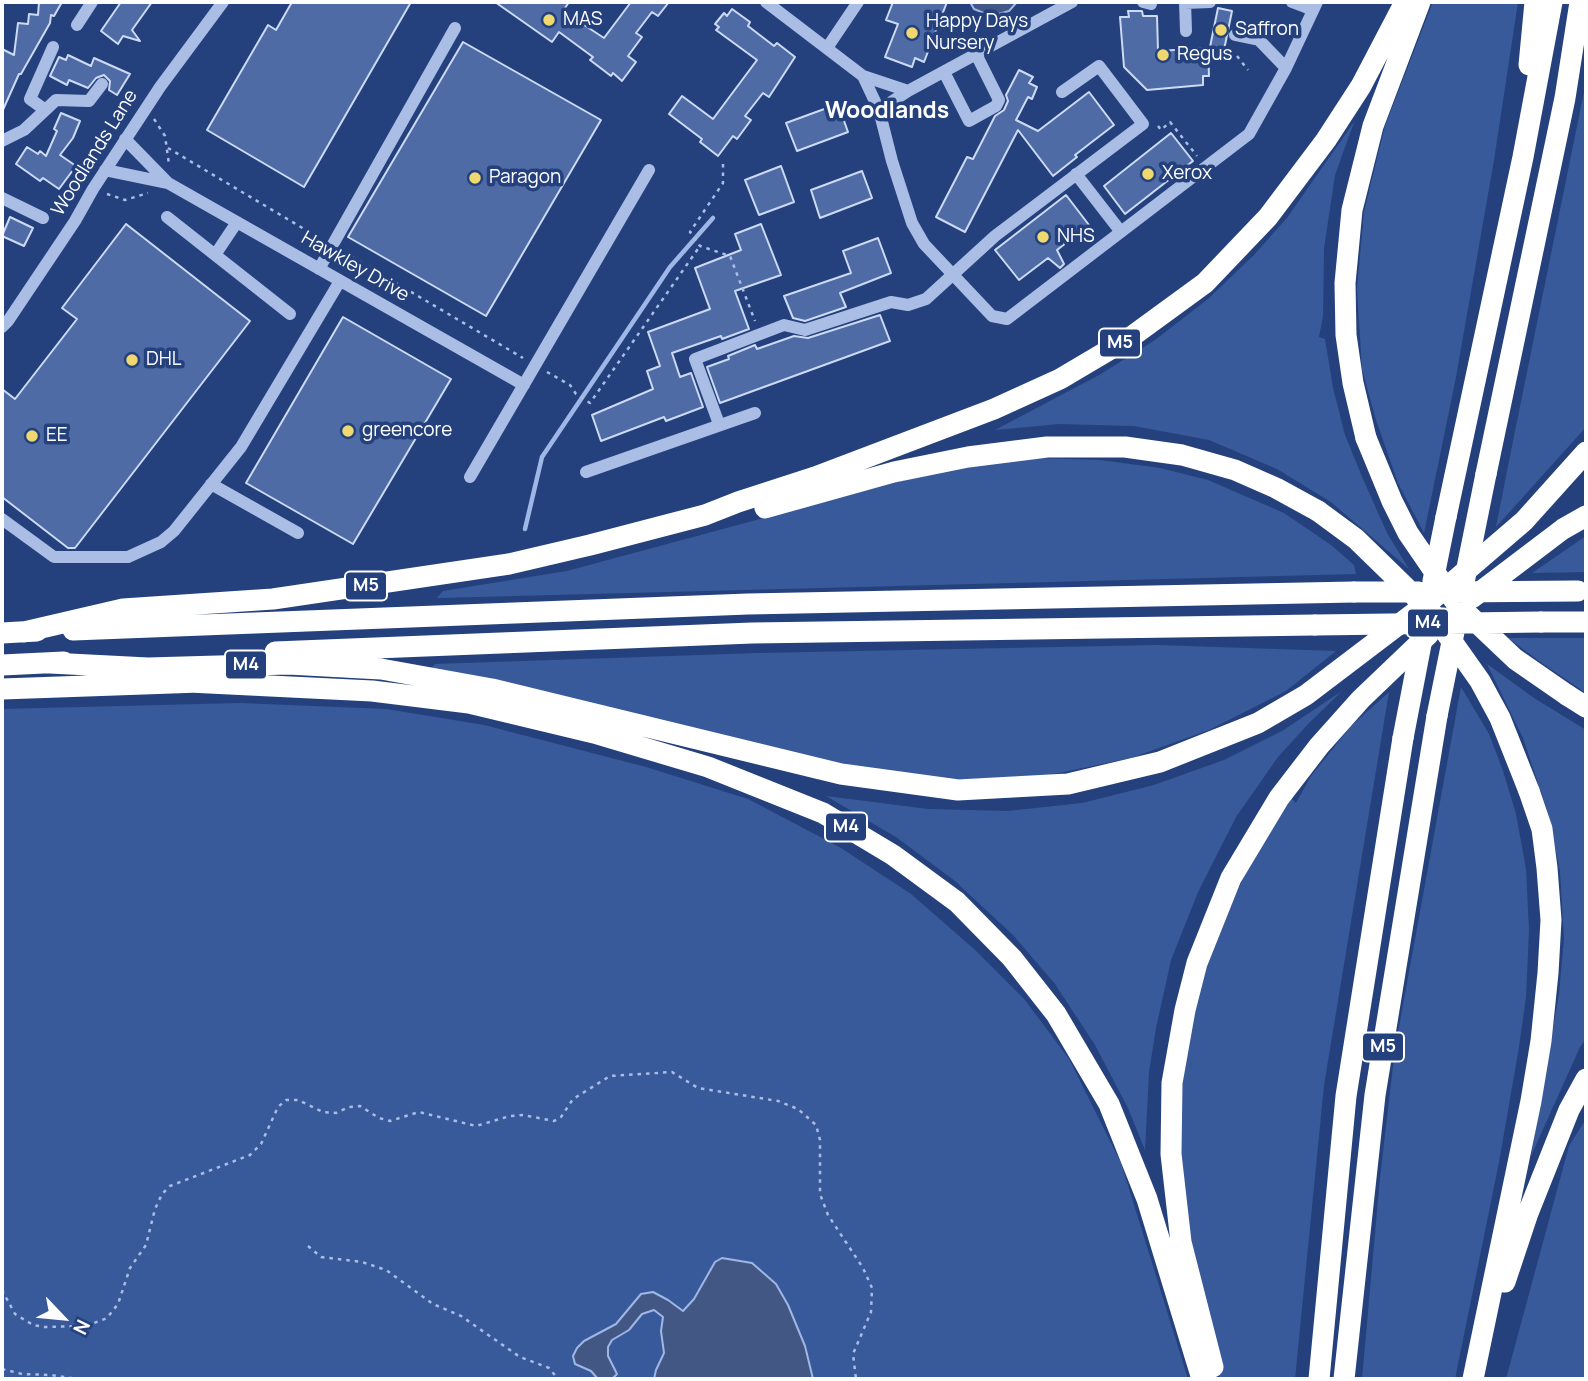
<!DOCTYPE html>
<html>
<head>
<meta charset="utf-8">
<style>
	body { margin:0 }
	#map { position:relative; width:1588px; height:1381px; overflow:hidden; background:#25417d; font-family:Manrope,sans-serif }
	canvas { display:block }
	.frame { position:absolute; inset:0; border:4px solid #fff; pointer-events:none }
	.north { position:absolute; left:28px; top:1283px; width:70px; height:70px; -webkit-text-stroke:5px #25417d; paint-order:stroke; rotate:116deg; font-size:19px; font-weight:700; line-height:28px; text-align:center; color:#fff }
	.north::after { content:''; display:block; margin:auto; width:24px; height:32px; background:#fff; clip-path:polygon(50% 0,100% 100%,50% 72%,0 100%) }
</style>
</head>
<body>
<div id="map">
<canvas width="1588" height="1381"></canvas>
<div class="frame"></div>
<div class="north">N</div>
</div>
<script>
const context = document.querySelector('canvas').getContext('2d');
context.lineJoin = 'round';
function fill(path, color) { context.fillStyle = color; context.fill(path, 'evenodd'); }
const toPath = rows => new Path2D(rows.map(r => 'M' + r).join(''));
function strokePath(path, color, width, dash) { context.strokeStyle = color; context.lineWidth = width; context.lineCap = dash ? 'butt' : 'round'; context.setLineDash(dash || []); context.stroke(path); }
function drawText(font, color, halo, rows, align = 'center') {
  context.font = font + ' Manrope,sans-serif'; context.lineWidth = 7; context.setLineDash([]); context.textBaseline = 'middle'; context.strokeStyle = halo; context.fillStyle = color; for (const [text, x, y, turn = 0] of rows) {
    context.save(); context.translate(x, y); context.rotate((+turn || 0) * Math.PI / 180); context.textAlign = isNaN(turn) ? turn : align; if (halo) context.strokeText(text, 0, 0); context.fillText(text, 0, 0); context.restore();
  }
}
fill(toPath([
	[1433,2,1518,2,1494,160,1456,377,1424,533,1398,483,1376,420,1362,369,1357,289,1364,212,1385,126],
	[1586,82,1586,427,1496,527,1512,446],
	[1354,122,1335,175,1324,248,1323,316,1319,337,1325,339,1333,388,1345,435,1363,479,1387,533,1409,569,1331,502,1277,469,1209,440,1134,426,1059,424,995,430,1101,374,1155,340,1208,299,1254,255,1287,218],
	[1035,458,1100,460,1160,468,1208,480,1284,513,1331,545,1354,565,1356,574,437,598,443,591,567,571,916,477,988,463],
	[1586,536,1586,572,1532,573],
	[1508,638,1586,638,1586,693,1539,661],
	[1157,645,1336,651,1286,691,1209,730,1131,758,1044,776,984,781,909,777,793,756,429,670,435,664,759,653],
	[1487,664,1534,698,1586,730,1586,1039,1580,1047,1531,1156,1559,994,1564,939,1560,871,1548,813,1523,738],
	[1461,687,1489,734,1503,771,1516,814,1526,869,1529,930,1526,997,1519,1047,1499,1162,1455,1379,1362,1379,1380,1178,1395,1049],
	[1342,691,1308,724,1278,757,1236,817,1198,892,1171,960,1156,1028,1149,1072,1145,1150,1128,1108,1095,1045,1055,984,1013,935,955,881,896,837,826,796,928,809,1008,811,1082,803,1154,785,1224,760,1282,731],
	[1389,692,1324,1085,1295,1379,1220,1379,1199,1293,1181,1172,1181,1094,1189,1030,1209,957,1244,876,1291,798,1296,803,1311,776,1351,726],
	[240,703,386,709,484,725,646,767,748,799,841,848,911,894,974,949,1025,1000,1069,1059,1121,1163,1188,1379,2,1379,2,709],
	[1586,1119,1586,1379,1506,1379,1569,1146]
]), '#395a9a');
const water = toPath([
	[970,2,1017,2,1009,11,991,16,974,9,970,2],
	[722,1258,752,1263,776,1284,788,1305,805,1346,813,1379,654,1379,656,1370,664,1353,661,1331,663,1317,654,1310,642,1314,629,1330,612,1340,608,1347,608,1356,617,1374,612,1379,598,1379,591,1371,575,1364,573,1356,577,1348,584,1341,616,1324,641,1294,653,1292,668,1300,683,1311,694,1299,715,1262,722,1258]
]);
fill(water, '#425783');
strokePath(water, '#9fb7e6', 2);
strokePath(toPath([
	[525,529,542,457,670,267,713,218]
]), '#9fb7e6', 4.5);
const building = toPath([
	[39,2,62,2,54,16,51,15,50,23,21,74,19,74,2,112,2,49,14,55,18,23,28,24,29,14,38,15,39,2],
	[121,2,152,2,132,30,140,41,123,36,118,44,101,31,121,2],
	[292,2,411,2,304,187,207,130,268,25,276,30,292,2],
	[495,2,569,2,563,11,604,38,631,2,669,2,658,16,652,12,636,33,642,37,628,56,636,62,622,81,613,73,611,76,590,60,593,57,559,32,552,42,495,2],
	[893,2,947,2,924,62,915,58,912,67,885,57,898,24,886,20,893,2],
	[1218,8,1232,11,1224,50,1210,47,1218,8],
	[732,9,750,22,748,26,774,46,777,43,795,57,769,97,763,93,745,116,751,120,737,139,733,136,718,156,700,142,702,139,669,114,682,96,713,119,757,60,716,30,719,27,715,24,724,13,727,16,732,9],
	[1128,11,1142,11,1143,16,1157,16,1158,51,1208,48,1209,76,1203,76,1203,85,1147,90,1124,67,1120,17,1129,17,1128,11],
	[463,42,601,120,486,316,348,237,463,42],
	[68,55,91,66,94,58,130,74,117,95,109,90,110,81,104,75,96,78,88,88,69,80,67,85,50,76,59,57,66,60,68,55],
	[1019,70,1033,77,1029,83,1037,87,1032,99,1028,97,1016,120,1038,131,1089,92,1114,125,1075,155,1077,157,1053,176,1018,130,965,232,936,217,967,157,973,159,995,116,1004,110,1008,101,1006,95,1019,70],
	[838,104,848,132,797,151,786,123,838,104],
	[61,113,80,121,73,138,60,155,76,166,59,189,43,178,40,181,16,164,27,147,38,154,40,151,46,156,57,131,54,129,61,113],
	[1171,133,1193,161,1125,214,1104,186,1171,133],
	[781,166,794,202,759,215,745,180,781,166],
	[862,171,872,198,820,218,811,190,862,171],
	[1066,195,1089,225,1057,250,1064,264,1060,268,1048,258,1019,280,995,250,1066,195],
	[10,217,33,228,24,246,2,236,10,217],
	[126,224,250,321,75,548,68,548,2,497,2,389,15,399,77,319,62,308,126,224],
	[761,224,781,275,735,291,749,329,722,339,721,336,672,353,680,377,691,373,703,407,666,421,664,417,601,441,592,415,653,389,647,371,660,366,648,332,710,309,695,268,741,250,735,234,761,224],
	[878,238,891,273,840,293,846,307,805,321,793,318,784,296,851,273,843,251,878,238],
	[880,315,890,341,720,403,707,367,729,359,728,356,755,345,757,349,794,336,808,338,880,315],
	[343,317,451,379,353,544,246,483,343,317]
]);
fill(building, '#4e6ba6');
strokePath(building, '#cddaf4', 2);
strokePath(toPath([
	[1237,56,1248,70],
	[154,119,165,136,169,164],
	[1158,126,1161,130,1170,122,1197,156],
	[168,148,321,239],
	[723,164,723,183,690,232,700,246,730,256,755,321],
	[107,194,125,200,148,193],
	[345,253,523,358],
	[547,372,570,385,576,394,590,403,700,246],
	[308,1246,321,1257,362,1262,386,1270,433,1304,461,1316,520,1357,549,1368,558,1379],
	[2,1290,15,1314,33,1325,44,1327,86,1326,107,1318,118,1304,130,1268,146,1245,155,1209,162,1194,170,1186,250,1155,261,1144,278,1107,286,1100,298,1100,323,1112,336,1113,349,1107,360,1106,379,1118,390,1121,419,1112,476,1126,510,1116,523,1115,554,1121,561,1117,573,1099,610,1076,672,1072,698,1088,778,1101,798,1109,816,1125,820,1140,820,1194,828,1215,863,1268,872,1288,871,1312,853,1354,856,1379],
	[2,1369,22,1374,50,1375,78,1379]
]), '#aabee5', 2.5, [3.5, 5]);
strokePath(toPath([
	[766,2,863,76,879,110,892,161,912,223,924,244,992,316,1007,319,1249,134,1286,68,1317,2],
	[1143,2,1151,4],
	[1185,2,1186,31],
	[1292,2,1313,10],
	[1185,3,1210,2],
	[77,25,92,2],
	[1235,35,1259,40,1286,68],
	[827,48,858,2],
	[944,72,969,121,996,106,999,100,976,54],
	[863,76,908,91],
	[44,109,30,99,53,47],
	[879,110,908,91,1072,2],
	[125,139,168,183,524,385],
	[2,141,24,130,56,100,89,101,102,84],
	[105,170,168,183],
	[1076,174,1121,232],
	[2,198,43,218],
	[167,217,290,314],
	[215,255,237,222],
	[319,269,455,28],
	[2,327,8,321,75,221,93,189,160,87,223,2],
	[719,424,695,359,784,325,805,330,891,302,908,305,926,299,995,236,1143,124,1099,66,1062,92],
	[586,472,755,413],
	[470,477,649,170],
	[211,484,298,533],
	[2,519,54,557,128,557,161,542,174,531,241,447,340,281]
]), '#aabee5', 12);
strokePath(toPath([
	[1529,65,1535,2],
	[1366,438,1353,383,1346,335,1345,283,1352,210,1373,126,1420,2],
	[1486,474,1565,98,1580,2],
	[765,508,894,472,968,457,1047,447,1125,447,1182,455,1235,470,1276,488,1318,511],
	[1446,517,1523,157,1552,2],
	[1472,598,1563,529,1586,516],
	[1541,622,1586,622],
	[73,630,748,604,1354,592],
	[24,632,123,609,273,599,509,564,590,545,705,515,738,502,815,477,994,409,1060,379,1131,337,1205,283,1268,217,1326,140,1361,86,1405,2],
	[2,633,37,631],
	[275,652,752,633,1315,625],
	[50,663,148,668,288,664,381,669,492,689,841,774,958,790,1068,784,1160,762,1258,723,1306,695,1439,594,1524,521,1586,452],
	[2,665,64,662],
	[189,682,372,691,469,703,594,733,708,767,823,813,893,855,957,902,1012,958,1056,1014,1109,1104,1147,1199,1202,1379],
	[2,689,200,682],
	[1567,695,1586,707],
	[1505,1282,1528,1213,1569,1110,1586,1079],
	[1213,1367,1181,1242,1171,1154,1172,1083,1185,1010,1197,963,1231,878,1279,798,1319,746,1361,699,1429,634],
	[1319,1379,1346,1096,1403,738],
	[1344,1379,1375,1095,1437,716],
	[1473,1379,1531,1101,1541,1041,1548,973,1551,920,1547,868,1542,829,1529,791]
]), '#fff', 21);
strokePath(toPath([
	[1366,438,1392,501,1408,533,1456,603,1515,659,1567,695],
	[1318,511,1356,539,1432,613,1480,681,1500,718,1529,791],
	[1433,581,1446,517],
	[1354,592,1419,592],
	[1451,592,1578,591],
	[1315,625,1541,622],
	[1437,716,1486,474],
	[1403,738,1427,613]
]), '#fff', 21);
for (const [x, y, r, color] of [
	[549,20,7,"#eed86f"],
	[1221,30,7,"#eed86f"],
	[912,33,7,"#eed86f"],
	[1163,55,7,"#eed86f"],
	[1148,174,7,"#eed86f"],
	[475,178,7,"#eed86f"],
	[1043,237,7,"#eed86f"],
	[132,360,7,"#eed86f"],
	[348,431,7,"#eed86f"],
	[32,436,7,"#eed86f"]
]) { const dot = new Path2D(); dot.arc(x, y, r, 0, 2 * Math.PI); context.fillStyle = color; context.fill(dot); strokePath(dot, '#25417d', 2.5); }
for (const [x, y, w] of [
	[1120,343,42],
	[366,586,42],
	[1428,623,42],
	[246,665,42],
	[846,827,42],
	[1383,1047,42]
]) { const box = new Path2D(); box.roundRect(x - w / 2, y - 14.5, w, 29, 5); context.fillStyle = '#25417d'; context.fill(box); strokePath(box, '#fff', 2); }
drawText('bold 18px', '#fff', null, [
	["M5",1120,343],
	["M5",366,586],
	["M4",1428,623],
	["M4",246,665],
	["M4",846,827],
	["M5",1383,1047]
]);
drawText('19px', '#fff', '#25417d', [
	["MAS",563,20],
	["Happy Days",926,22],
	["Nursery",926,44],
	["Saffron",1235,30],
	["Regus",1177,55],
	["Xerox",1162,174],
	["Paragon",489,178],
	["NHS",1057,237],
	["DHL",146,360],
	["greencore",362,431],
	["EE",46,436]
], 'left');
drawText('19px', '#fff', '#25417d', [
	["Woodlands Lane",95,153,-58],
	["Hawkley Drive",355,267,30]
]);
drawText('bold 23px', '#fff', '#25417d', [
	["Woodlands",887,112]
]);
</script>
</body>
</html>
